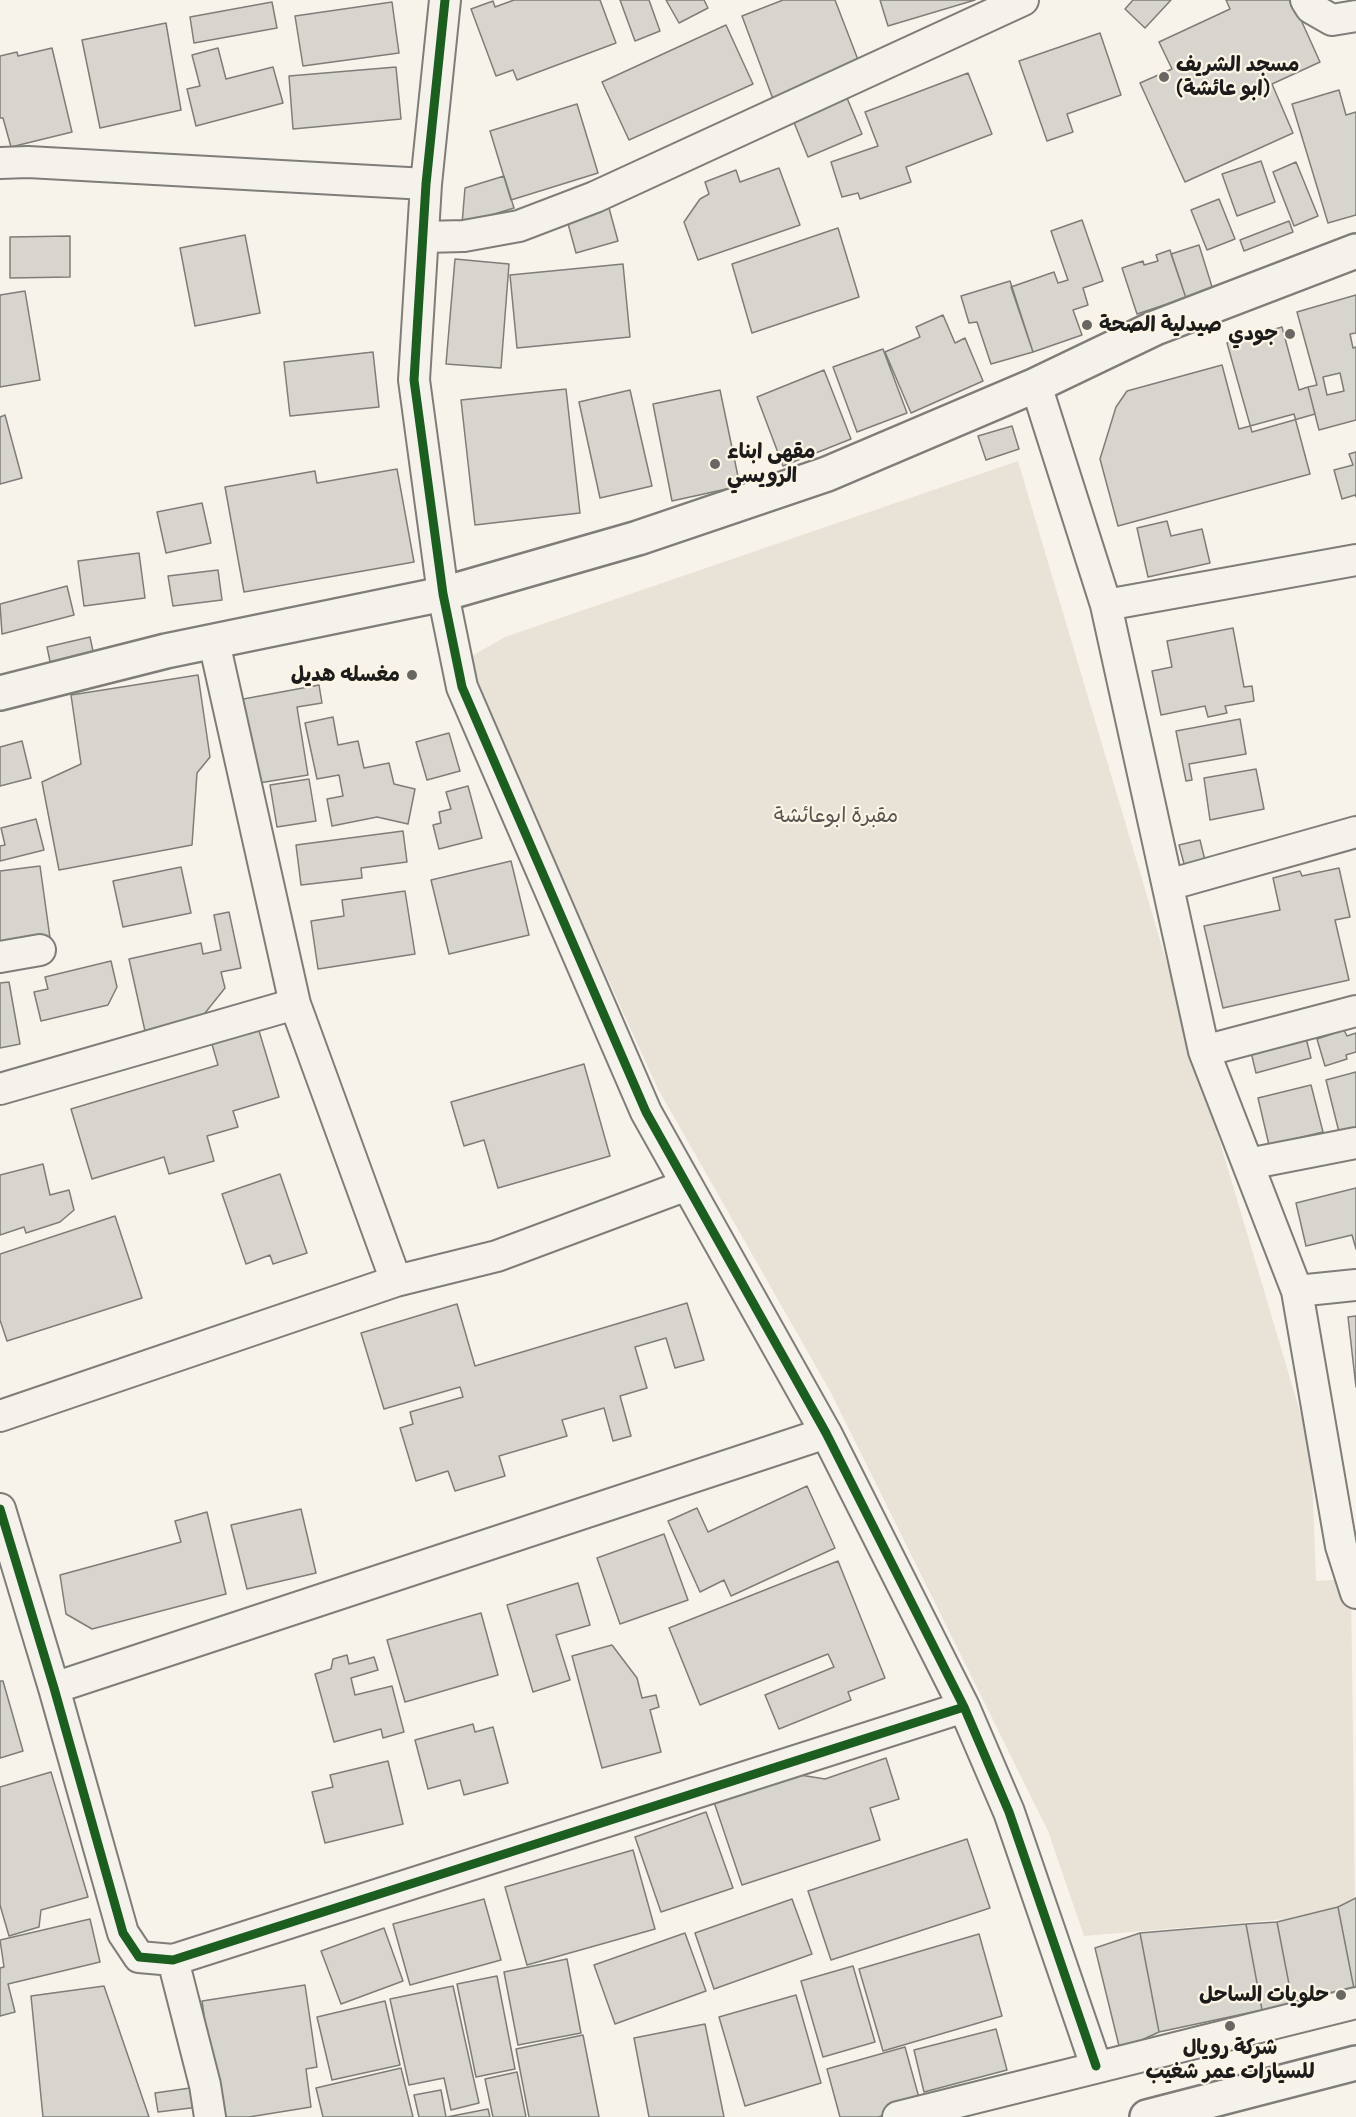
<!DOCTYPE html>
<html>
<head>
<meta charset="utf-8">
<style>
	body { margin:0 }
	canvas { display:block; background:#f7f3ea }
</style>
</head>
<body>
<canvas width="1356" height="2117"></canvas>
<script>
const context = document.querySelector('canvas').getContext('2d');
context.lineJoin = 'round';
function fill(path, color) { context.fillStyle = color; context.fill(path, 'evenodd'); }
const toPath = rows => new Path2D(rows.map(r => 'M' + r).join(''));
function strokePath(path, color, width, dash) { context.strokeStyle = color; context.lineWidth = width; context.lineCap = dash ? 'butt' : 'round'; context.setLineDash(dash || []); context.stroke(path); }
function drawText(font, color, halo, rows, align = 'center') {
  context.font = font + ' "Patrick Hand","Playpen Sans Arabic",sans-serif'; context.lineWidth = 4.5; context.setLineDash([]); context.textBaseline = 'middle'; context.strokeStyle = halo; context.fillStyle = color; for (const [text, x, y, turn = 0] of rows) {
    context.save(); context.translate(x, y); context.rotate((+turn || 0) * Math.PI / 180); context.textAlign = isNaN(turn) ? turn : align; if (halo) context.strokeText(text, 0, 0); context.fillText(text, 0, 0); context.restore();
  }
}
fill(toPath([
	[1018,461,1311,1449,1316,1581,1351,1579,1355,1913,1084,1936,1048,1831,830,1391,658,1089,463,661,505,637]
]), '#e8e2d7');
const building = toPath([
	[514,0,600,0,616,43,517,80,513,70,496,76,471,9,493,1,495,7,514,0],
	[620,0,649,0,660,31,635,41,620,0],
	[666,0,704,0,708,8,679,23,666,0],
	[783,0,835,0,860,65,773,99,742,16,783,0],
	[880,0,975,0,888,26,880,0],
	[1133,0,1171,0,1145,28,1125,9,1133,0],
	[1226,0,1292,0,1320,62,1272,84,1293,133,1185,182,1140,83,1172,69,1159,42,1230,9,1226,0],
	[272,2,277,28,194,43,190,17,272,2],
	[392,2,399,53,303,66,295,16,392,2],
	[166,23,181,110,100,128,82,40,166,23],
	[726,25,753,84,629,140,602,82,726,25],
	[1100,33,1121,95,1067,114,1073,132,1047,141,1019,61,1100,33],
	[52,48,72,132,11,147,3,118,0,118,0,56,17,52,18,56,52,48],
	[218,48,226,79,273,67,283,103,196,126,187,89,200,86,192,55,218,48],
	[396,67,401,119,293,129,289,76,396,67],
	[968,73,992,134,906,167,911,182,860,199,858,193,842,197,831,162,878,146,865,112,968,73],
	[1339,90,1346,115,1356,112,1356,215,1328,223,1292,104,1339,90],
	[847,98,862,134,808,157,793,120,847,98],
	[577,104,598,173,511,200,490,131,577,104],
	[1261,161,1275,202,1237,216,1222,174,1261,161],
	[1296,162,1318,216,1294,226,1273,172,1296,162],
	[779,168,800,225,698,260,684,222,700,199,709,194,705,182,736,170,740,182,779,168],
	[504,176,514,208,462,224,465,188,504,176],
	[1219,199,1235,239,1207,250,1191,210,1219,199],
	[609,208,618,241,576,253,567,220,609,208],
	[1082,220,1103,281,1083,288,1088,305,1073,310,1082,335,1033,352,1011,287,1054,272,1058,283,1068,280,1051,231,1082,220],
	[1289,221,1293,232,1244,251,1240,240,1289,221],
	[838,228,859,297,752,333,732,264,838,228],
	[245,235,260,313,195,326,180,248,245,235],
	[70,236,70,277,10,278,10,237,70,236],
	[1199,245,1213,290,1186,298,1171,254,1199,245],
	[1170,250,1186,298,1137,314,1122,268,1143,261,1144,265,1158,261,1156,255,1170,250],
	[455,259,509,264,501,368,446,364,455,259],
	[623,264,630,337,517,348,510,275,623,264],
	[1010,281,1033,352,991,364,977,322,969,323,961,296,1010,281],
	[25,291,40,380,0,387,0,295,25,291],
	[1356,295,1356,333,1350,334,1353,348,1356,347,1356,420,1319,430,1308,387,1317,385,1297,312,1356,295],
	[1340,373,1344,391,1327,395,1323,377,1340,373],
	[943,315,955,343,965,338,983,381,911,413,885,352,920,337,916,327,943,315],
	[1282,327,1299,390,1308,387,1315,414,1252,432,1227,343,1282,327],
	[883,349,907,413,857,432,833,367,883,349],
	[373,352,379,407,290,416,284,362,373,352],
	[1222,365,1239,429,1294,414,1310,474,1118,526,1100,459,1116,407,1127,391,1222,365],
	[824,370,851,439,783,466,757,397,824,370],
	[566,389,580,513,475,525,461,400,566,389],
	[630,390,652,486,600,498,579,402,630,390],
	[720,390,740,486,672,501,653,404,720,390],
	[5,415,22,478,0,484,0,417,5,415],
	[1012,426,1019,449,986,460,978,436,1012,426],
	[1356,452,1356,497,1355,495,1342,499,1334,470,1353,465,1349,454,1356,452],
	[397,469,414,562,244,592,225,487,315,471,317,483,397,469],
	[202,503,211,543,166,553,157,512,202,503],
	[1167,521,1171,536,1202,529,1210,563,1148,577,1137,528,1167,521],
	[139,553,145,598,84,606,78,561,139,553],
	[218,570,222,600,173,606,168,576,218,570],
	[67,586,74,615,2,634,0,604,67,586],
	[1233,628,1244,687,1252,686,1254,701,1225,706,1227,713,1208,717,1205,706,1161,715,1152,671,1172,667,1167,641,1233,628],
	[90,637,94,656,51,666,47,647,90,637],
	[198,675,210,757,197,773,192,845,59,870,42,782,81,764,71,695,198,675],
	[319,685,322,703,297,707,308,775,253,784,238,700,319,685],
	[333,717,338,745,358,741,364,768,389,763,394,784,415,789,408,824,377,817,332,826,327,799,343,796,339,775,317,779,305,723,333,717],
	[1240,719,1246,754,1189,764,1192,780,1186,781,1176,731,1240,719],
	[449,733,460,771,427,780,416,742,449,733],
	[22,741,31,778,0,786,0,747,22,741],
	[1256,769,1264,809,1210,820,1204,778,1256,769],
	[309,779,316,821,277,827,270,785,309,779],
	[468,786,482,838,439,849,433,825,441,823,439,812,451,809,446,792,468,786],
	[36,819,44,850,0,861,0,846,5,845,1,828,36,819],
	[403,831,407,862,361,868,362,878,301,885,296,845,403,831],
	[1200,840,1212,889,1192,894,1179,845,1200,840],
	[511,861,529,935,449,954,431,880,511,861],
	[40,866,51,945,0,952,0,871,40,866],
	[181,867,191,913,123,927,113,881,181,867],
	[1339,868,1350,917,1335,920,1349,980,1223,1008,1204,926,1280,910,1273,878,1300,871,1302,876,1339,868],
	[405,891,415,954,318,969,311,921,344,916,342,900,405,891],
	[229,912,241,968,221,972,225,988,201,1018,145,1031,129,959,201,943,203,954,221,950,214,915,229,912],
	[111,961,117,987,108,1005,41,1021,34,992,48,989,45,977,111,961],
	[9,982,20,1044,0,1048,0,983,9,982],
	[256,1021,279,1097,233,1111,238,1127,207,1136,214,1161,169,1174,164,1157,92,1179,71,1109,218,1065,209,1034,256,1021],
	[1344,1030,1347,1036,1356,1033,1356,1052,1346,1055,1347,1059,1325,1066,1317,1039,1344,1030],
	[1305,1034,1311,1058,1256,1073,1250,1048,1305,1034],
	[584,1064,610,1156,498,1188,484,1140,464,1146,451,1102,584,1064],
	[1356,1072,1356,1144,1343,1148,1326,1080,1356,1072],
	[1311,1085,1323,1132,1269,1145,1258,1098,1311,1085],
	[43,1164,50,1195,69,1190,74,1210,60,1222,26,1233,24,1227,0,1235,0,1175,43,1164],
	[280,1174,307,1253,273,1264,270,1255,246,1264,222,1194,280,1174],
	[1356,1188,1356,1249,1352,1235,1306,1246,1296,1203,1356,1188],
	[115,1216,142,1298,7,1341,0,1320,0,1254,115,1216],
	[687,1303,704,1360,675,1368,666,1338,635,1347,647,1388,620,1396,631,1436,613,1441,604,1408,562,1420,567,1436,499,1456,505,1476,455,1491,448,1471,416,1481,400,1428,413,1424,410,1412,463,1397,460,1387,384,1409,361,1333,457,1304,475,1366,687,1303],
	[1356,1316,1356,1387,1348,1317,1356,1316],
	[807,1486,835,1548,731,1596,724,1580,700,1592,668,1521,697,1508,708,1532,807,1486],
	[301,1509,316,1573,247,1589,231,1525,301,1509],
	[207,1512,226,1594,92,1629,66,1614,60,1575,181,1542,175,1521,207,1512],
	[664,1534,688,1600,620,1624,597,1558,664,1534],
	[838,1561,885,1678,848,1692,851,1700,779,1729,765,1695,834,1667,828,1654,700,1705,669,1628,838,1561],
	[578,1583,590,1625,556,1635,570,1680,533,1692,507,1605,578,1583],
	[481,1613,498,1675,405,1702,387,1640,481,1613],
	[612,1645,637,1678,642,1698,656,1695,659,1707,650,1710,661,1752,602,1768,572,1656,612,1645],
	[347,1655,349,1664,374,1657,378,1670,351,1678,355,1695,392,1686,404,1732,383,1738,381,1729,334,1742,315,1674,331,1669,333,1659,347,1655],
	[0,1681,3,1681,23,1751,0,1758,0,1681],
	[473,1724,475,1732,493,1727,508,1783,464,1795,460,1780,428,1789,415,1740,473,1724],
	[886,1758,899,1799,870,1808,880,1840,742,1885,714,1802,800,1775,825,1779,886,1758],
	[388,1761,403,1824,325,1843,312,1792,333,1787,330,1775,388,1761],
	[51,1772,88,1897,41,1910,39,1927,9,1936,0,1905,0,1787,51,1772],
	[706,1812,733,1888,661,1912,635,1837,706,1812],
	[967,1839,990,1908,831,1960,808,1891,967,1839],
	[633,1850,655,1929,527,1965,505,1887,633,1850],
	[1356,1898,1356,1993,1355,1994,1338,1907,1356,1898],
	[484,1899,501,1960,410,1985,393,1924,484,1899],
	[792,1899,812,1954,714,1989,695,1933,792,1899],
	[1338,1907,1355,1994,1294,2010,1277,1922,1338,1907],
	[90,1919,100,1962,8,1984,15,2012,0,2016,0,1968,4,1967,0,1940,90,1919],
	[1277,1922,1294,2010,1262,2010,1246,1924,1277,1922],
	[1246,1924,1262,2010,1159,2032,1140,1933,1246,1924],
	[384,1928,403,1981,341,2004,321,1951,384,1928],
	[685,1933,706,1991,615,2024,594,1965,685,1933],
	[1140,1933,1159,2032,1120,2050,1095,1948,1140,1933],
	[979,1934,1002,2016,883,2051,859,1969,979,1934],
	[567,1959,581,2033,518,2045,504,1972,567,1959],
	[853,1966,875,2042,823,2057,801,1981,853,1966],
	[497,1976,515,2069,476,2077,457,1984,497,1976],
	[305,1985,317,2067,306,2069,311,2107,249,2117,212,2117,213,2075,202,2001,305,1985],
	[104,1986,149,2117,43,2117,31,1996,104,1986],
	[453,1986,479,2103,451,2110,444,2078,409,2085,390,1999,453,1986],
	[796,1995,821,2083,745,2106,719,2017,796,1995],
	[385,2001,400,2065,332,2080,317,2017,385,2001],
	[705,2024,724,2117,649,2117,634,2038,705,2024],
	[996,2029,1007,2070,924,2092,914,2050,996,2029],
	[583,2035,599,2117,529,2117,516,2049,583,2035],
	[905,2047,921,2105,878,2117,840,2117,827,2069,905,2047],
	[401,2068,413,2117,323,2117,316,2088,401,2068],
	[517,2072,526,2117,493,2117,485,2079,517,2072],
	[204,2086,207,2106,158,2112,155,2093,204,2086],
	[441,2090,446,2117,419,2117,414,2095,441,2090],
	[488,2109,490,2117,447,2117,488,2109]
]);
fill(building, '#d8d5cf');
strokePath(building, '#7f7d79', 1.5);
const street = toPath([
	[445,0,426,184,414,380,443,594,462,687,646,1112,826,1433,964,1707,1009,1812,1096,2066],
	[1306,0,1311,8,1332,20,1356,16],
	[0,163,28,162,426,184],
	[424,237,464,236,519,226,595,197,1023,0],
	[1036,385,1106,605,1204,1051,1297,1291,1341,1546,1356,1593],
	[1106,605,1356,560],
	[214,642,295,1004,396,1281],
	[1168,885,1356,832],
	[0,957,40,950],
	[1204,1051,1356,1011],
	[0,1089,295,1004],
	[1248,1164,1356,1143],
	[1297,1291,1356,1285],
	[0,1416,396,1281,497,1256,687,1185],
	[0,1509,54,1688,123,1933,139,1957,173,1960,964,1707],
	[54,1688,826,1433],
	[173,1960,205,2085,210,2117],
	[898,2117,1356,2003]
]);
const secondary = toPath([
	[0,693,166,651,443,594,638,538,827,474,1036,385,1155,328,1356,251]
]);
const highway = toPath([
	[1147,2117,1356,2063]
]);
strokePath(street, '#7f7d79', 34);
strokePath(secondary, '#7f7d79', 38);
strokePath(highway, '#7f7d79', 38);
strokePath(street, '#f5f2ec', 30);
strokePath(secondary, '#f5f2ec', 33);
strokePath(highway, '#f5f2ec', 33);
strokePath(toPath([
	[445,0,426,184,414,380,443,594,462,687,646,1112,826,1433,964,1707,1009,1812,1096,2066],
	[0,1509,54,1688,123,1933,139,1957,173,1960,964,1707]
]), '#1b5e20', 9);
for (const [x, y, r, color] of [
	[1164,77,6,"#696764"],
	[1087,325,6,"#696764"],
	[1290,334,6,"#696764"],
	[715,464,6,"#696764"],
	[412,675,6,"#696764"],
	[1341,1995,6,"#696764"],
	[1230,2026,6,"#696764"]
]) { const dot = new Path2D(); dot.arc(x, y, r, 0, 2 * Math.PI); context.fillStyle = color; context.fill(dot); strokePath(dot, '#fcf5e5', 2); }
drawText('bold 21px', '#1c1c1c', '#fcf5e5', [
	["مسجد الشريف",1176,65],
	["(ابو عائشة)",1176,89],
	["صيدلية الصحة",1099,325],
	["جودي",1278,334,"right"],
	["مقهى ابناء",727,452],
	["الرويسي",727,476],
	["مغسله هديل",400,675,"right"],
	["حلويات الساحل",1329,1995,"right"],
	["شركة رويال",1230,2048,"center"],
	["للسيارات عمر شغيب",1230,2072,"center"]
], 'left');
drawText('21px', '#555450', '#fcf5e5', [
	["مقبرة ابوعائشة",836,816]
]);
</script>
</body>
</html>
